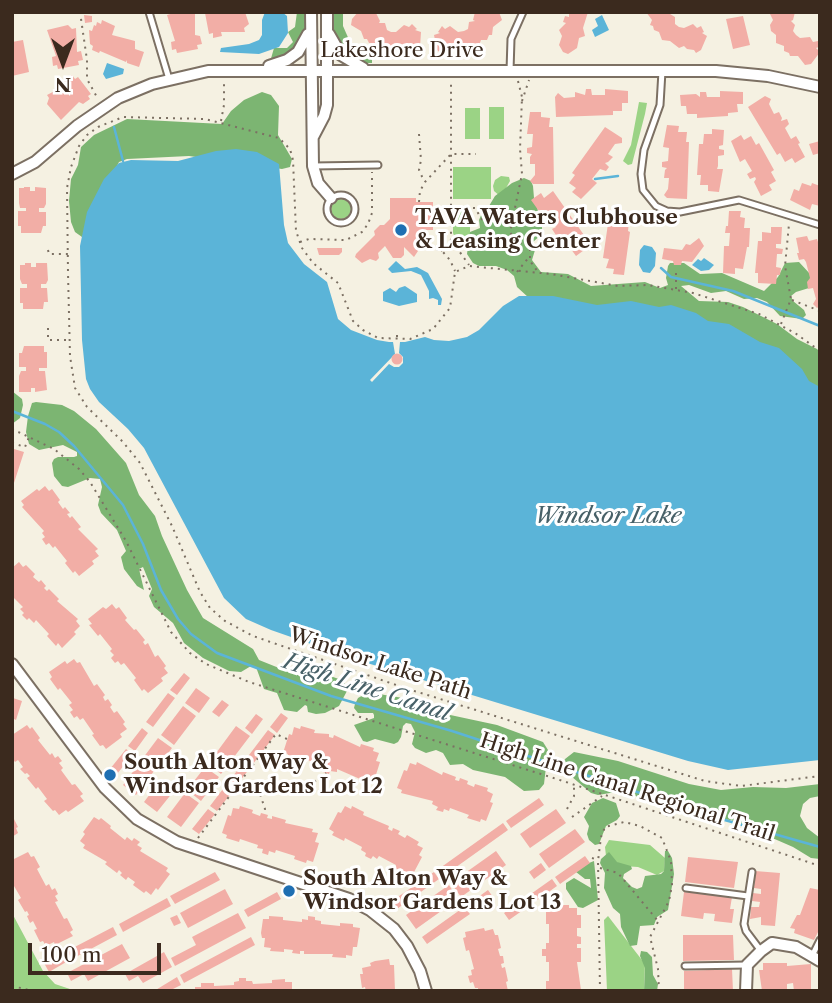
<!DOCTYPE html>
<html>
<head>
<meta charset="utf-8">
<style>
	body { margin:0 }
	#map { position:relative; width:832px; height:1003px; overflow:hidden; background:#f5f1e2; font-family:"Libre Caslon Text",serif }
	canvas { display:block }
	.frame { position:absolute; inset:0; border:14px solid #3b2a1e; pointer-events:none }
	.north { position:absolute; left:28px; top:28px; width:70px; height:70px; -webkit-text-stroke:5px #fff; paint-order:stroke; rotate:180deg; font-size:19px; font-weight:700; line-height:28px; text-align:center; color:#3b2a1e }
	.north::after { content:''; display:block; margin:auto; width:24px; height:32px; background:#3b2a1e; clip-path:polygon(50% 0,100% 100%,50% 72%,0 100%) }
	.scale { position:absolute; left:28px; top:943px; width:133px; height:32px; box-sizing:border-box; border:4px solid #3b2a1e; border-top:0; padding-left:9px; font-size:21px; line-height:24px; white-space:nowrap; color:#3b2a1e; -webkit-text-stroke:5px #fff; paint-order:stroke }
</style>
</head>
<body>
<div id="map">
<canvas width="832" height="1003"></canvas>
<div class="frame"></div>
<div class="north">N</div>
<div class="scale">100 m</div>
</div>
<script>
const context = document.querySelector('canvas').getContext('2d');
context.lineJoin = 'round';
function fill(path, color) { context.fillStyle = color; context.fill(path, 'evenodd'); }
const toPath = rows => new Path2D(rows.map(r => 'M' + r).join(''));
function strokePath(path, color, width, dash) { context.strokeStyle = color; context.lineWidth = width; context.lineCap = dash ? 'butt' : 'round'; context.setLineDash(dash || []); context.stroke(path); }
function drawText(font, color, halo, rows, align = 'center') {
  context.font = font + ' "Libre Caslon Text",serif'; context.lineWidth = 6; context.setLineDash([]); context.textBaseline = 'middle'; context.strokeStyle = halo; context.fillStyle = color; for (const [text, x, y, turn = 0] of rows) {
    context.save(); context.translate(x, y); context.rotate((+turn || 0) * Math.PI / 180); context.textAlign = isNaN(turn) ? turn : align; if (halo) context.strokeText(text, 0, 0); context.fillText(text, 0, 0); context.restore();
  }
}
fill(toPath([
	[639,102,647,103,645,114,632,164,628,165,623,161,631,145],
	[489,107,504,107,504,139,489,139],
	[465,108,480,108,480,139,465,139],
	[453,167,491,167,491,199,453,199],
	[501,176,509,177,510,181,501,197,494,191,493,186,495,180],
	'331 209a10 10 0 1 1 20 0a10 10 0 1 1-20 0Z',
	[453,209,464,209,470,213,470,237,466,239,455,238,453,233],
	[609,840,650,845,665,858,664,871,657,875,638,867,623,866,606,856,605,847],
	[12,913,43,971,55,984,73,990,135,991,12,991],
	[608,916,645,964,644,991,607,991,604,920]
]), '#9bd385');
fill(toPath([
	[297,12,309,12,309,32,299,50,270,62,274,48,287,48,293,42,288,32,295,27],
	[331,12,343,12,343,26,350,42,360,52,372,55,372,63,358,63,333,41],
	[262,92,271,95,279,106,278,135,292,159,290,167,282,169,189,156,127,159,119,162,82,237,75,232,71,222,69,201,71,179,78,165,81,147,94,135,127,119,222,124,231,111,244,100],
	[524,178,531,181,533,186,534,198,542,223,542,234,533,242,535,250,532,260,541,272,568,274,591,286,645,282,660,288,668,285,666,278,668,266,670,263,684,263,700,274,722,273,764,291,778,277,785,263,799,262,811,275,809,288,796,292,791,296,793,301,804,310,806,315,802,319,780,316,767,302,757,298,744,299,726,291,711,293,689,285,681,286,699,301,728,302,743,307,777,324,797,339,817,349,820,352,820,394,607,309,529,298,517,287,514,276,507,270,496,266,479,266,473,263,467,254,470,232,480,228,479,220,482,213,486,211,495,196,512,183],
	[12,391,22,399,23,405,20,418,12,424],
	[36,402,62,405,74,411,96,429,126,463,139,495,155,516,162,536,187,590,203,618,253,649,259,660,279,668,293,669,308,676,321,673,342,680,346,685,347,691,339,706,325,713,316,714,308,712,307,706,305,705,297,712,284,710,277,693,264,689,256,667,251,666,241,672,229,671,203,658,184,643,173,623,154,607,149,596,152,589,143,567,139,569,144,590,137,586,124,569,121,557,126,551,117,530,101,513,98,505,102,487,100,479,90,478,68,487,62,486,54,476,52,463,54,459,58,457,74,457,77,456,77,452,63,445,39,450,29,444,26,432,28,416,32,403],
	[373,693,403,698,441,713,497,725,543,742,548,750,544,784,539,790,524,791,505,777,473,770,463,764,450,765,443,753,436,750,426,753,415,748,412,744,415,732,411,724,406,723,403,726,401,737,398,742,394,744,375,739,367,742,363,741,354,725,374,718,374,715,373,713,358,713,354,708,355,704,358,698,365,694],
	[574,752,618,761,689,784,721,790,753,787,786,788,820,784,820,796,810,798,803,804,800,816,807,828,820,838,820,859,811,858,793,847,731,820,720,819,666,803,646,800,622,791,598,795,591,793,565,771,563,763,565,759],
	[603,798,616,803,620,816,617,820,606,826,599,844,595,845,589,840,587,834,589,826,584,817,592,803],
	[665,851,668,851,672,858,674,874,668,910,657,917,654,925,640,926,637,945,630,946,621,927,620,914,613,908,604,888,605,873,600,863,601,859,609,852,617,862,631,866,632,869,624,874,623,878,632,887,637,889,642,887,645,876,661,874,664,871],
	[594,861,598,900,583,908,578,907,566,889,566,883,574,878,591,888,590,879,585,879,576,872,579,867],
	[641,951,647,952,652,957,653,975,658,984,657,991,644,991,645,968,640,956]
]), '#7cb572');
fill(toPath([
	[265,12,282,12,287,16,288,33,279,47,259,54,220,52,221,48,249,44,259,40,262,35,262,20],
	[602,15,609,30,595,37,592,30,598,26,595,19],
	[107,63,124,69,123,74,106,79,103,74],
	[236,149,257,152,279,164,284,225,288,243,304,264,327,282,338,319,351,330,377,340,389,342,405,342,425,337,434,340,449,341,467,337,479,330,503,306,519,296,553,296,597,305,631,301,659,307,671,305,696,313,708,321,729,324,760,342,779,348,802,369,809,381,820,387,820,760,728,770,688,761,354,659,271,630,246,619,224,598,144,448,128,429,99,402,90,389,86,379,82,340,80,246,87,212,104,179,119,163,131,160,178,161,216,151],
	[644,245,652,247,656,253,655,266,650,273,643,272,639,265,640,250],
	[704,258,714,265,709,270,701,271,692,265,698,259,701,261],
	[396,261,405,269,417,267,428,273,442,299,441,305,438,305,438,300,433,298,429,299,429,291,421,275,411,271,392,273,388,269],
	[405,286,417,294,417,302,399,306,383,301,383,292,390,288,396,292,399,288]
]), '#5bb4d8');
fill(toPath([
	[393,342,400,342,399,353,403,357,403,363,399,367,394,367,389,364,372,382,370,380,395,354]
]), '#f5f1e2');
strokePath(toPath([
	[114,127,123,161],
	[595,179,618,176],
	[661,268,671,277,733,291,820,326],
	[12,411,45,424,59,432,74,446,123,505,143,544,161,590,178,619,191,634,217,653,331,696,452,731,707,815,820,847]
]), '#5bb4d8', 2.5);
fill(toPath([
	[177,12,195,13,195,35,200,36,202,44,197,45,198,49,177,53,176,49,172,50,171,42,175,41,167,15],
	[245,12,249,24,244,28,245,32,221,32,222,36,213,38,213,33,209,34,205,13],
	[358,12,376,13,380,21,379,23,385,23,387,30,391,32,396,32,404,25,409,27,412,24,417,29,415,30,421,32,420,47,416,51,405,48,398,52,396,50,391,51,387,48,379,50,375,43,369,43,367,39,364,39,361,31,351,25,352,19],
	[475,12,499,12,502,20,493,27,492,35,489,35,487,40,481,40,478,48,469,47,467,50,461,50,459,52,455,49,451,52,444,51,442,54,437,50,434,35,440,33,438,32,442,26,445,29,450,26,458,32,464,31,468,29,469,22,475,21,473,20],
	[569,12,588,12,583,28,585,36,579,38,577,48,568,54,563,52,559,45,562,36,559,30,566,23,563,22,565,16,569,17],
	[646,12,674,12,670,14,675,17,675,24,679,27,684,28,693,24,697,28,701,26,704,32,702,33,707,36,701,50,696,53,694,50,687,49,684,46,679,48,670,41,662,40,659,32,654,30,653,26,650,25,652,20],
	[769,12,795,12,793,20,791,21,795,25,793,31,796,35,800,38,810,37,813,42,818,41,819,47,816,48,820,52,811,64,805,65,798,56,790,56,789,53,784,51,784,46,776,43,776,35,771,31,770,25,773,20],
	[84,15,92,16,92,22,85,23],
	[743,16,750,45,733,49,726,19],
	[102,20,115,26,112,35,135,41,135,49,144,52,139,67,127,63,127,60,126,62,100,51,99,53,92,50,93,46,90,44,89,30,92,31,94,25,96,26,97,22,101,24],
	[68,25,72,29,76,28,77,52,81,51,83,60,78,61,79,65,58,69,57,65,53,66,52,57,56,56,47,30],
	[23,40,29,72,12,76,12,42],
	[72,75,75,79,78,77,91,94,88,96,90,99,83,104,79,102,61,120,47,104,49,98,47,95,68,84,65,81],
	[586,89,591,89,592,95,605,95,605,89,628,91,628,103,622,103,622,111,613,111,613,115,556,117,555,97,558,93,564,98,575,97,575,92,585,95],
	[720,91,743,92,743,104,737,104,738,112,728,113,728,116,697,118,697,114,687,114,686,106,681,106,680,95,696,94,700,97,700,92,706,92,707,97,720,97],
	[765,96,771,99,769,104,774,114,779,112,782,118,781,121,787,119,789,124,785,128,791,139,796,136,800,143,798,144,805,157,795,163,792,158,785,162,780,153,777,155,748,107],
	[530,112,541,112,541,117,550,118,549,127,553,127,554,184,533,184,530,181,535,175,535,164,530,164,530,157,532,154,527,153,527,148,532,147,533,134,527,134],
	[667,125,679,126,678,132,687,132,686,142,689,142,687,199,667,198,664,195,668,189,669,178,664,178,665,170,667,168,662,167,662,162,668,161,669,148,663,147],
	[605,127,622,138,622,143,615,144,608,154,613,157,608,162,605,163,609,167,606,171,600,169,592,179,597,183,581,199,572,192,576,188,569,183,575,175,572,173],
	[712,129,724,130,723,145,719,146,719,149,724,150,724,155,718,156,718,166,717,169,723,169,719,192,708,191,708,185,700,185,701,175,697,175,699,144,703,144,704,134,712,134],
	[741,135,744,140,751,136,756,145,759,143,774,170,771,172,776,181,769,185,772,190,761,196,754,182,756,179,755,177,750,179,747,174,752,171,745,159,740,162,731,141],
	[820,141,820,153,813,155,809,144],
	[802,183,811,186,812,183,820,186,820,206,812,204,810,210,790,200,794,189,799,191],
	[24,187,30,187,30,191,35,191,35,187,46,188,46,204,44,208,39,208,39,212,46,212,46,226,43,226,41,233,21,233,21,226,18,226,18,211,26,211,26,208,20,208,19,203,19,188,24,188],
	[553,191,591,245,576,256,565,241,561,243,552,229,556,227,545,211,541,214,531,200,541,193,544,198],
	[390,198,416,198,416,202,433,202,433,230,426,230,422,245,414,257,404,247,404,255,401,258,393,258,385,246,378,253,379,258,376,261,370,259,362,263,355,257,356,254,375,235,374,231,380,225,384,225,390,219],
	[618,211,630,213,628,231,630,232,624,275,613,274,614,269,606,268,609,259,603,258,609,217,617,218],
	[729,211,741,211,740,217,745,218,744,228,750,228,749,247,747,247,743,269,735,268,735,274,723,273,724,246,729,246,730,233,725,233,726,226,728,226],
	[771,227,782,227,781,244,776,244,776,248,783,249,782,254,777,254,776,267,781,268,780,275,777,275,776,284,758,283,758,273,755,273,758,241,762,241,762,232,771,233],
	[807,236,809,241,817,239,820,248,820,306,817,308,813,304,816,299,813,288,808,289,807,282,810,278,806,262,804,259,799,260,797,253,799,253,796,238],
	[699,238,704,246,692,262,682,261,681,265,674,265,673,261,662,259,664,248,682,250,686,244,690,245],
	[317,248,342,248,342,252,339,255,319,255],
	[25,263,31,263,31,267,36,267,36,263,47,263,48,280,46,284,41,284,41,288,47,288,48,302,44,302,43,309,23,309,23,303,20,303,20,288,27,288,27,284,22,284,20,279,20,265,25,265],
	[24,346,44,346,44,352,47,352,47,368,39,368,39,371,45,371,47,390,35,392,35,388,31,388,31,392,19,392,19,376,21,371,26,371,26,367,19,367,19,353,22,353],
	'391.5 359a5.5 5.5 0 1 1 11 0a5.5 5.5 0 1 1-11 0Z',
	[14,449,24,452,13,486,12,453],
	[45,486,49,491,52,489,60,500,58,502,63,509,65,507,70,513,67,514,70,518,72,516,81,527,78,529,98,549,95,551,99,556,92,561,94,564,79,576,75,571,73,573,65,563,67,561,55,546,53,548,49,543,46,545,42,539,45,537,42,533,44,531,22,507,24,505,21,501,37,489,39,491],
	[19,562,23,567,26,565,35,574,33,577,39,582,41,580,46,586,44,588,47,591,49,589,59,599,57,601,78,619,76,621,80,626,74,632,76,634,62,648,58,643,56,646,47,636,49,634,36,620,34,623,29,618,27,620,22,615,24,613,20,609,23,607,12,596,12,568],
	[112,604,116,609,119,607,127,618,125,620,134,630,136,629,145,640,143,642,145,645,148,643,155,657,158,655,166,666,164,668,168,673,161,678,163,681,148,693,144,689,142,691,134,680,136,678,124,663,121,665,118,661,115,663,111,658,114,655,110,651,112,649,100,634,98,636,89,625,92,624,88,619,103,607,106,609],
	[74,659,77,663,80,662,94,686,97,684,105,695,103,697,105,701,108,699,112,705,110,707,114,713,117,711,125,722,123,724,127,729,120,734,122,737,106,749,103,745,100,746,92,735,94,734,83,718,80,720,77,716,74,718,70,712,73,710,69,705,72,703,60,688,58,690,50,679,52,677,49,672,65,661,67,664],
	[184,673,190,678,177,695,170,690],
	[196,688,210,698,199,713,185,703],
	[168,693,175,698,153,727,146,722],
	[13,698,22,701,16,720,12,718],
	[222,700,229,705,219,717,212,712],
	[183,706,196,716,174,745,161,735],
	[281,713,288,718,277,733,270,727],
	[256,714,263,719,252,734,245,728],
	[27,725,30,729,32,727,40,738,38,740,50,755,52,753,55,758,58,756,62,761,59,763,63,768,61,770,72,785,75,784,83,794,80,796,84,801,68,812,66,810,59,815,55,810,53,811,44,801,47,799,38,787,36,789,27,778,30,776,27,773,25,774,20,769,23,767,18,760,15,762,12,758,12,735],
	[236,726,250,736,221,774,208,764],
	[301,726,315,730,314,733,329,734,329,737,333,738,334,735,360,747,361,744,374,748,373,751,379,753,376,761,380,762,374,781,368,779,367,782,337,769,337,772,330,771,329,774,323,772,324,769,318,767,319,764,301,758,300,761,287,757,288,754,283,753,289,734,292,735,294,727,300,729],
	[142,728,148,733,135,751,128,746],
	[268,730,275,735,237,785,230,780],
	[158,738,172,748,157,768,143,758],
	[126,749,133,754,117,774,110,769],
	[141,761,154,771,136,795,123,785],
	[417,762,442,775,443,772,456,777,455,780,459,781,460,778,468,781,467,784,474,787,475,784,488,788,487,791,493,794,490,802,493,803,486,821,481,819,480,822,467,818,469,815,450,808,449,811,444,809,443,812,436,810,438,807,432,804,433,801,401,793,402,790,397,788,404,770,407,771,410,763,416,765],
	[205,767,219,777,201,801,187,790],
	[159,782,173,792,157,812,144,802],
	[226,785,233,791,217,811,210,806],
	[185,793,199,803,181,827,167,817],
	[539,798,544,805,511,828,506,821],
	[240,806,253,810,252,813,260,816,261,813,268,815,267,818,272,819,272,816,286,820,285,823,313,829,312,832,318,833,315,842,319,843,313,862,307,860,306,863,294,859,295,856,276,850,275,853,269,851,268,855,262,853,263,849,257,848,258,845,240,839,239,842,226,838,227,835,222,833,228,815,231,816,233,808,239,809],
	[345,806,351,809,352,806,364,812,363,815,389,826,388,829,392,831,393,828,400,831,398,834,405,838,407,835,419,842,417,845,423,848,419,855,422,857,413,874,408,872,407,874,395,868,396,865,379,856,377,859,373,856,371,859,365,856,366,853,361,850,362,847,345,838,344,841,332,835,334,832,329,829,338,812,341,813],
	[208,809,215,814,199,834,192,829],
	[556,809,566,823,530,848,520,834],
	[12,815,18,827,16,828,18,833,12,837],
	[94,817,99,820,101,818,111,826,110,828,125,840,127,837,132,841,134,838,140,842,137,845,142,848,140,851,168,868,166,871,170,874,158,890,156,888,151,895,146,891,144,893,133,885,135,882,128,877,126,880,120,875,122,873,119,870,117,873,105,864,107,862,83,848,85,845,80,841,85,834,83,832],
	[503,823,508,830,445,875,440,868],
	[575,829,585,842,549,868,539,854],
	[496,851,506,865,461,897,451,883],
	[28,852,31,857,34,856,40,867,37,869,46,886,49,884,52,890,55,888,58,894,55,896,58,901,55,902,64,919,67,918,73,930,70,932,73,936,55,945,54,942,46,946,43,941,40,942,34,930,37,929,33,921,30,923,27,916,29,915,27,911,25,912,18,900,21,898,14,886,12,887,12,860],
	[585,856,590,863,560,884,555,877],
	[688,857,738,862,734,888,685,882],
	[541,863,546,870,534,879,529,872],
	[755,871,780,873,775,926,761,925,761,917,750,919,751,907,759,907,760,902,752,901,753,893,761,894,761,889,754,888],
	[215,872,220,880,175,904,170,896],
	[434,872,439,879,394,911,389,903],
	[552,879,557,886,509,920,504,913],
	[449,885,458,899,416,929,406,915],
	[810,888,820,890,820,928,814,940,794,933,795,929,790,928,797,915,800,915],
	[225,889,233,904,188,928,180,913],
	[488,890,493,897,472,912,467,905],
	[277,892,281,899,248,917,244,910],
	[684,892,732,897,730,909,734,909,732,923,714,921,715,914,704,913,703,919,681,916],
	[167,898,171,906,123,932,119,924],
	[549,905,569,905,569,908,577,908,577,915,581,915,581,928,577,928,577,936,581,937,581,944,577,944,577,948,581,948,581,962,577,962,581,990,546,991,546,981,549,981,549,962,546,962,546,956,542,956,542,949,546,949,546,943,549,943,549,924,546,924,546,910,549,910],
	[464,907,470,914,427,944,422,937],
	[238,913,246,928,175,966,171,958,196,945,192,937],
	[177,915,181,923,174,926,170,918],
	[269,916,283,917,283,920,302,922,302,919,308,920,308,916,315,917,315,920,321,921,321,924,340,926,340,923,353,924,353,927,360,928,357,947,353,947,352,956,346,955,346,958,332,957,333,954,304,954,304,951,300,951,300,954,292,953,293,950,284,949,284,952,270,951,271,948,264,947,265,938,262,938,261,933,263,919,269,919],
	[113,927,117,935,72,959,67,951],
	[484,928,485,931,493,929,495,935,498,935,501,948,498,949,500,956,503,956,504,963,501,964,502,968,505,967,508,981,506,982,508,991,478,991,478,988,475,988,473,982,470,983,468,976,472,975,471,970,474,969,469,950,466,951,463,938,466,937,465,932],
	[683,935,733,935,734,960,683,961],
	[251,937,255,945,184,983,180,975],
	[122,944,130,958,88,981,84,974,71,981,67,973],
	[164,952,172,967,143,983,138,976,129,981,125,974],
	[64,953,68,961,49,972,44,963],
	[389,959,390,965,394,965,395,991,366,991,365,987,362,988,360,974,363,974,362,968,371,966,370,963,375,961],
	[763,963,787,963,787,966,811,964,811,991,794,991,793,983,787,984,787,991,762,991,759,970,763,970],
	[732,969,733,991,684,991,684,971],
	[177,977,181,985,169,991,154,991],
	[239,978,246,978,246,981,252,981,253,984,272,983,272,980,285,979,285,982,292,982,292,991,195,991,195,987,201,987,201,983,214,983,214,986,234,985,234,982,239,981]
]), '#f2aea6');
const lane = toPath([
	[149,12,169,79],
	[510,71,511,39,523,12],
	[662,71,660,105,644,150,641,174,643,190,656,206,667,211,680,212,739,200,820,225],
	[313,166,378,165],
	'327 209a14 14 0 1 1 28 0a14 14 0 1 1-28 0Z',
	[752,872,744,924,746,931,761,951],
	[686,888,748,896],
	[812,956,820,940],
	[685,966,747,965]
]);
const street = toPath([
	[311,12,313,166,318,183,331,198],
	[329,34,341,55,363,68],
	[269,66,287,60,298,52,308,34],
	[313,137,324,116,327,105,327,12],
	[12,174,35,162,77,126,118,98,152,84,208,71,716,71,768,76,820,87],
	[12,664,105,788,137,819,177,842,349,899,370,910,394,929,407,946,420,971,426,991],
	[746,991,747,965,761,951,772,943,796,947,820,961]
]);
strokePath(lane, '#7c7063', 9);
strokePath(street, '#7c7063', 14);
strokePath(toPath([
	[80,12,87,60,87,79,98,99],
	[518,81,522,97,520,149,522,174,510,232,515,241,530,246,530,261,538,272],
	[522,101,529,80],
	[221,121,224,105,224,82],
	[419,134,421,160,419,170,424,181],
	[419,202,420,191,425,182,451,154,476,154],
	[452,207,475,208,484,223],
	[452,241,469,265],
	[300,242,309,239,346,240,362,232,368,224,372,213,372,172],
	[426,248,427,245,443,252,450,260,455,271],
	[48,250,49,254,68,254],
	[441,251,451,240,451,81],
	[517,272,529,257],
	[676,289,676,269],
	[792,300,820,311],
	[781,324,791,299,785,266,789,224],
	[48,328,48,340,69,340],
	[397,335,397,342],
	[820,351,795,333,759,314,693,293,648,285,618,286,551,274,469,266,455,272,450,308,433,329,410,339,378,338,363,330,353,321,338,283,313,263,302,248,296,231,293,160,290,149,279,138,205,119,123,117,98,127,87,135,79,146,71,167,67,188,68,273,70,356,75,388,87,407,123,442,140,463,172,526,200,592,210,608,225,621,253,636,408,689,705,781,741,786,820,776],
	[12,429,54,449,79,469,90,482,126,541,171,632,190,653,206,664,249,682,563,781,820,866],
	[12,443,25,447,29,437],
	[238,787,301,786,314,782,326,773],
	[258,788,265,809,264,814],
	[567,809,574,796,574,785],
	[572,817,602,796],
	[198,838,276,734,287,739],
	[592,858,598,860],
	[600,868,618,873,658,921],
	[12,986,33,991],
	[600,991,598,861,601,837,605,827,624,822,640,826,662,838,671,861,672,885,669,901,650,937,658,969,659,991]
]), '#7c7063', 2, [2, 5]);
strokePath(lane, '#fff', 5);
strokePath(street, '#fff', 10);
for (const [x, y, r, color] of [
	[401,230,7,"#1f6fb2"],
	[110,775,7,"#1f6fb2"],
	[289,891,7,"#1f6fb2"]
]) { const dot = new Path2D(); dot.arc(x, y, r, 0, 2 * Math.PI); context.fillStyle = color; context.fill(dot); strokePath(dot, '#fff', 2.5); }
drawText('21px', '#3b2a1e', '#fff', [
	["Lakeshore Drive",402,51],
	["Windsor Lake Path",380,664,18],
	["High Line Canal Regional Trail",627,788,18]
]);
drawText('bold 21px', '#3b2a1e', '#fff', [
	["TAVA Waters Clubhouse",415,218],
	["& Leasing Center",415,242],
	["South Alton Way &",124,763],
	["Windsor Gardens Lot 12",124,787],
	["South Alton Way &",303,879],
	["Windsor Gardens Lot 13",303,903]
], 'left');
drawText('italic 23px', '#486168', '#fff', [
	["Windsor Lake",608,516],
	["High Line Canal",367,688,18]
]);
</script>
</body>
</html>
